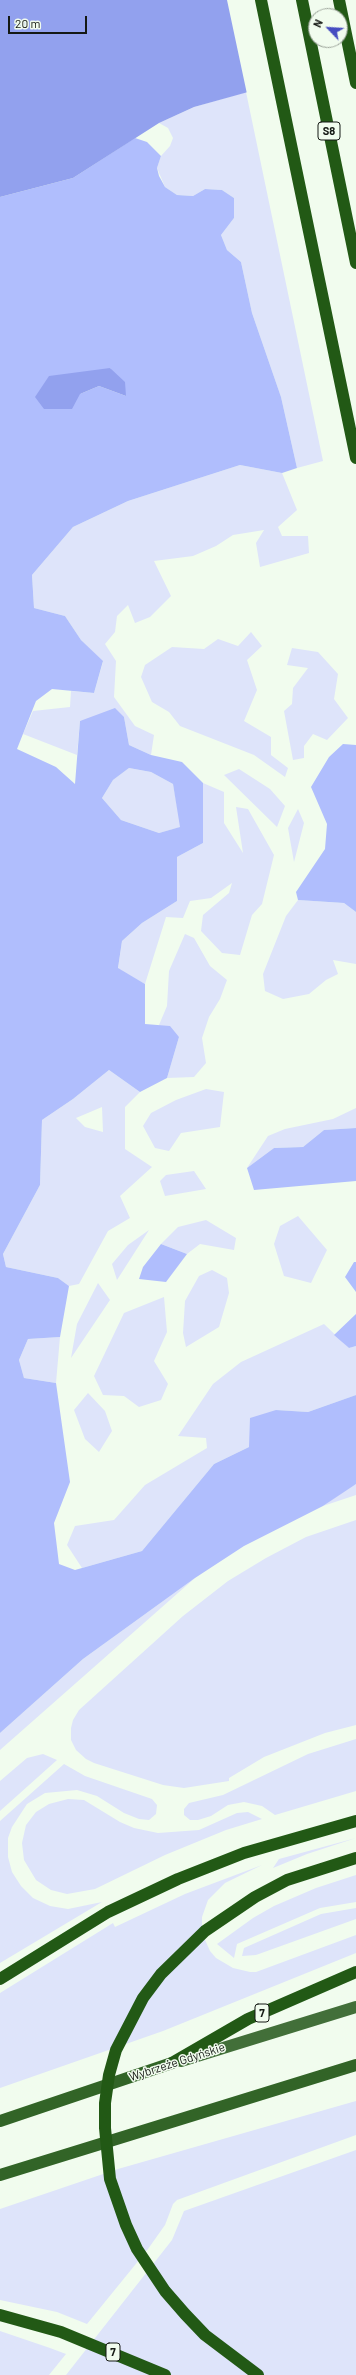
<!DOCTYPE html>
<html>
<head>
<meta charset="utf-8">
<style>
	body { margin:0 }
	#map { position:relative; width:356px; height:2375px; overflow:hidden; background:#f1fcee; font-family:Barlow,sans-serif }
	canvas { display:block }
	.north { position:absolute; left:308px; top:8px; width:40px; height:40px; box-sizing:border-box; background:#f1fcee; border:1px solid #99a197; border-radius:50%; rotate:295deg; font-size:11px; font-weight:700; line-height:16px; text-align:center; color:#151914 }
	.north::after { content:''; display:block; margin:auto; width:14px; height:18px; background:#454cc1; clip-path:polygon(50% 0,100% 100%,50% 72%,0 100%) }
	.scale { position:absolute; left:8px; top:16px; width:79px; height:18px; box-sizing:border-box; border:2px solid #151914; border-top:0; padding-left:5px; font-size:12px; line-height:14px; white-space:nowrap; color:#151914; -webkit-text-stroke:3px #f1fcee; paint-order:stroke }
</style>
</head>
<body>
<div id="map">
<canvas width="356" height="2375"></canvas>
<div class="north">N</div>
<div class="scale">20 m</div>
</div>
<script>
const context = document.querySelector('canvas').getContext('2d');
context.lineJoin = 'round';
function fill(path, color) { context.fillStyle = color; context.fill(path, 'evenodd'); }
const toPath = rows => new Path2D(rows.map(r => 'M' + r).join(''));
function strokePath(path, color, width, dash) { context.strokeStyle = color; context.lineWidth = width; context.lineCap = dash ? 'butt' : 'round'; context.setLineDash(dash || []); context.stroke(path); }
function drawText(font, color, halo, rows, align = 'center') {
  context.font = font + ' Barlow,sans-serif'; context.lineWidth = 3; context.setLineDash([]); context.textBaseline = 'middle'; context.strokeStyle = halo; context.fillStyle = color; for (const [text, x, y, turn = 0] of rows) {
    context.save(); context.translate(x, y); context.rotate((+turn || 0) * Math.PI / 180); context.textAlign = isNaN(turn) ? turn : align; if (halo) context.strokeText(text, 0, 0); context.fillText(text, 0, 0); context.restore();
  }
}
fill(toPath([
	[246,92,323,461,297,468,281,397,252,313,241,262,227,250,221,235,234,218,234,198,222,190,205,189,193,196,177,195,165,187,157,168,161,156,170,146,173,138,168,128,159,123,194,107],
	[240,465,282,473,297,510,278,527,282,536,308,536,309,553,260,567,256,543,264,530,233,535,216,546,193,556,154,561,171,596,150,617,135,623,128,605,117,616,115,632,105,644,116,661,114,697,135,726,154,735,151,755,129,745,124,717,80,721,77,755,23,734,33,711,70,707,71,691,94,693,103,662,81,640,65,616,34,608,32,575,73,527,128,501],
	[251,632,262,646,247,660,257,690,244,721,271,737,271,755,288,768,285,777,254,755,180,726,169,712,152,702,141,677,145,665,172,647,204,649,218,639,238,646],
	[292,648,318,652,338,674,334,699,348,718,327,740,313,734,304,746,304,758,293,760,284,711,292,704,293,688,308,668,287,665],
	[129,768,151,772,173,784,181,827,159,833,121,820,102,798,113,780],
	[239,769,270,789,285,806,277,827,224,775],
	[203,783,224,792,224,823,243,853,236,807,248,809,274,855,262,904,252,915,240,955,222,953,201,931,203,915,229,893,232,883,211,898,190,901,183,918,166,917,145,984,118,969,122,941,142,923,177,901,177,857,203,843],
	[298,809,304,823,294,862,288,828],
	[298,900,344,903,356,912,356,964,333,960,338,974,326,980,309,994,283,999,265,991,263,974,286,916],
	[185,934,194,938,210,966,227,980,220,999,209,1017,202,1038,206,1063,194,1077,167,1078,179,1037,159,1025,167,1006,169,971],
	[109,1070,140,1092,125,1107,125,1149,152,1167,120,1196,130,1218,108,1231,79,1284,69,1286,58,1278,6,1267,3,1254,40,1185,42,1120,73,1099],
	[102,1107,103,1132,85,1127,76,1118],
	[206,1089,224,1092,220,1127,181,1133,169,1151,155,1148,143,1126,151,1113,176,1100],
	[356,1108,356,1128,324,1130,303,1147,274,1148,247,1168,268,1136,285,1129,333,1119],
	[194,1171,206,1189,165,1196,160,1181,166,1175],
	[298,1216,327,1250,311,1283,284,1276,274,1244,280,1226],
	[206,1220,236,1238,234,1250,200,1244,187,1254,161,1244,178,1227],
	[149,1230,117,1280,112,1264,128,1245],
	[212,1270,227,1278,229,1293,219,1327,186,1347,183,1333,185,1301,199,1276],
	[98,1283,110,1300,71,1358,77,1324],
	[164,1297,167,1332,154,1361,168,1384,161,1400,139,1407,124,1396,103,1395,94,1376,124,1313],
	[324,1324,349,1348,356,1346,356,1395,308,1412,276,1410,249,1447,214,1464,142,1551,82,1568,67,1545,75,1526,114,1520,145,1485,207,1448,206,1438,178,1436,213,1384,241,1362],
	[60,1337,56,1383,24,1378,19,1360,28,1339],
	[88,1393,105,1411,112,1431,99,1452,85,1439,74,1410],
	[356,1484,356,1495,323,1506,352,1485],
	[356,1520,356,1725,325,1733,264,1757,229,1778,229,1781,184,1788,163,1785,94,1763,86,1759,76,1750,71,1740,71,1728,73,1720,79,1710,183,1616,228,1581,266,1558,306,1537],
	[195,1578,0,1750,0,1733,83,1659],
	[356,1739,356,1791,275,1815,262,1806,244,1802,228,1805,211,1816,198,1820,190,1820,184,1815,184,1809,189,1803,223,1795,308,1754],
	[43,1754,57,1760,0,1811,0,1781,27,1758],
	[64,1764,85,1776,152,1799,157,1805,156,1814,149,1820,139,1819,124,1813,97,1796,77,1790,45,1793,27,1804,12,1827,8,1838,8,1857,12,1872,21,1886,33,1898,50,1906,68,1909,102,1902,0,1963,0,1821],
	[68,1799,84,1800,120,1822,134,1828,158,1833,199,1830,237,1813,248,1812,262,1819,226,1830,165,1855,95,1889,67,1894,51,1890,36,1880,24,1860,22,1843,26,1825,36,1812,49,1804],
	[356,1838,307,1854,273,1868,279,1859],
	[262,1865,225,1883,208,1900,202,1917,202,1933,210,1951,216,1958,233,1968,250,1972,256,1972,356,1935,356,1953,163,2031,0,2088,0,1993,113,1923,115,1927,185,1894],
	[356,1875,356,1902,320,1908,237,1944,234,1958,217,1944,253,1918,274,1906,316,1888],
	[356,1908,356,1919,256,1955,242,1956,244,1948,321,1914],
	[356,2101,356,2135,177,2200,173,2204,165,2225,148,2249,87,2324,57,2312,0,2300,0,2209,118,2169],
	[356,2150,356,2375,66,2375,172,2240,184,2211],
	[0,2331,50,2348,66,2354,49,2375,0,2375]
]), '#dee4fa');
fill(toPath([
	[135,138,147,142,161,156,157,168,159,176,165,187,177,195,193,196,205,189,222,190,234,198,234,218,221,235,227,250,241,262,252,313,281,397,297,468,282,473,240,465,128,501,73,527,32,575,34,608,65,616,81,640,103,661,94,693,52,689,36,701,17,749,56,767,75,784,80,721,115,708,124,717,129,745,151,755,182,762,203,783,203,843,177,857,177,901,142,923,122,941,118,968,145,984,145,1024,170,1026,179,1037,167,1078,140,1092,109,1070,73,1099,42,1120,40,1185,3,1254,6,1267,58,1278,69,1286,60,1337,28,1339,19,1360,24,1378,56,1383,70,1482,54,1523,59,1564,75,1570,142,1551,214,1464,249,1447,250,1418,276,1410,308,1412,356,1395,356,1484,323,1506,244,1546,195,1578,83,1659,0,1733,0,197,73,178],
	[110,368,126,396,99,386,80,394],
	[129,768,151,772,173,784,180,827,159,833,121,820,102,798,113,780],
	[343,744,356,745,356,912,344,903,298,900,296,892,325,849,327,824,311,787,329,757],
	[356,1128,356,1181,254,1190,247,1168,274,1148,303,1147,324,1130],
	[161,1244,187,1254,166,1282,139,1279,143,1267],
	[354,1262,356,1262,356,1292,345,1277],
	[356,1314,356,1346,349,1348,334,1335]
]), '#b0befd');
fill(toPath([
	[0,0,356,0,356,62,194,107,159,123,73,178,0,197],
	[316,16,340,16,340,40,316,40],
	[110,368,125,382,126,396,99,386,80,394,72,409,44,409,35,397,49,376]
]), '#92a1ee');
fill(toPath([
	[227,0,356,0,356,64,247,94],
	[316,16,340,16,340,40,316,40]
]), '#f1fcee');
strokePath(toPath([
	[181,2061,356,2007]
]), '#426f39', 12);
strokePath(toPath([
	[0,2121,172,2063],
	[0,2175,356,2065]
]), '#326427', 12);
strokePath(toPath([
	[261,0,356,458],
	[302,0,356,263],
	[339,0,356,83],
	[0,1979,108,1912,178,1879,244,1853,356,1821],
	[172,2063,248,2019,356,1972],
	[0,2315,61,2332,165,2375]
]), '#225915', 12);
strokePath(toPath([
	[258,2375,205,2335,185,2314,165,2291,137,2249,126,2225,110,2179,105,2128,105,2103,109,2075,116,2050,143,1998,161,1974,205,1931,255,1897,287,1880,356,1858]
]), '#225915', 12);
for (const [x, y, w] of [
	[329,131,22],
	[262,2013,14],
	[113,2352,14]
]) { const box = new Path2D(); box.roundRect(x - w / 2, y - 9, w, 18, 3); context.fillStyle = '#f1fcee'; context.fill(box); strokePath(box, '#151914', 1); }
drawText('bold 11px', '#151914', null, [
	["S8",329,131],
	["7",262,2013],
	["7",113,2352]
]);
drawText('12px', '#151914', '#f1fcee', [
	["Wybrzeże Gdyńskie",177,2062,-18]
]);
</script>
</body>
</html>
